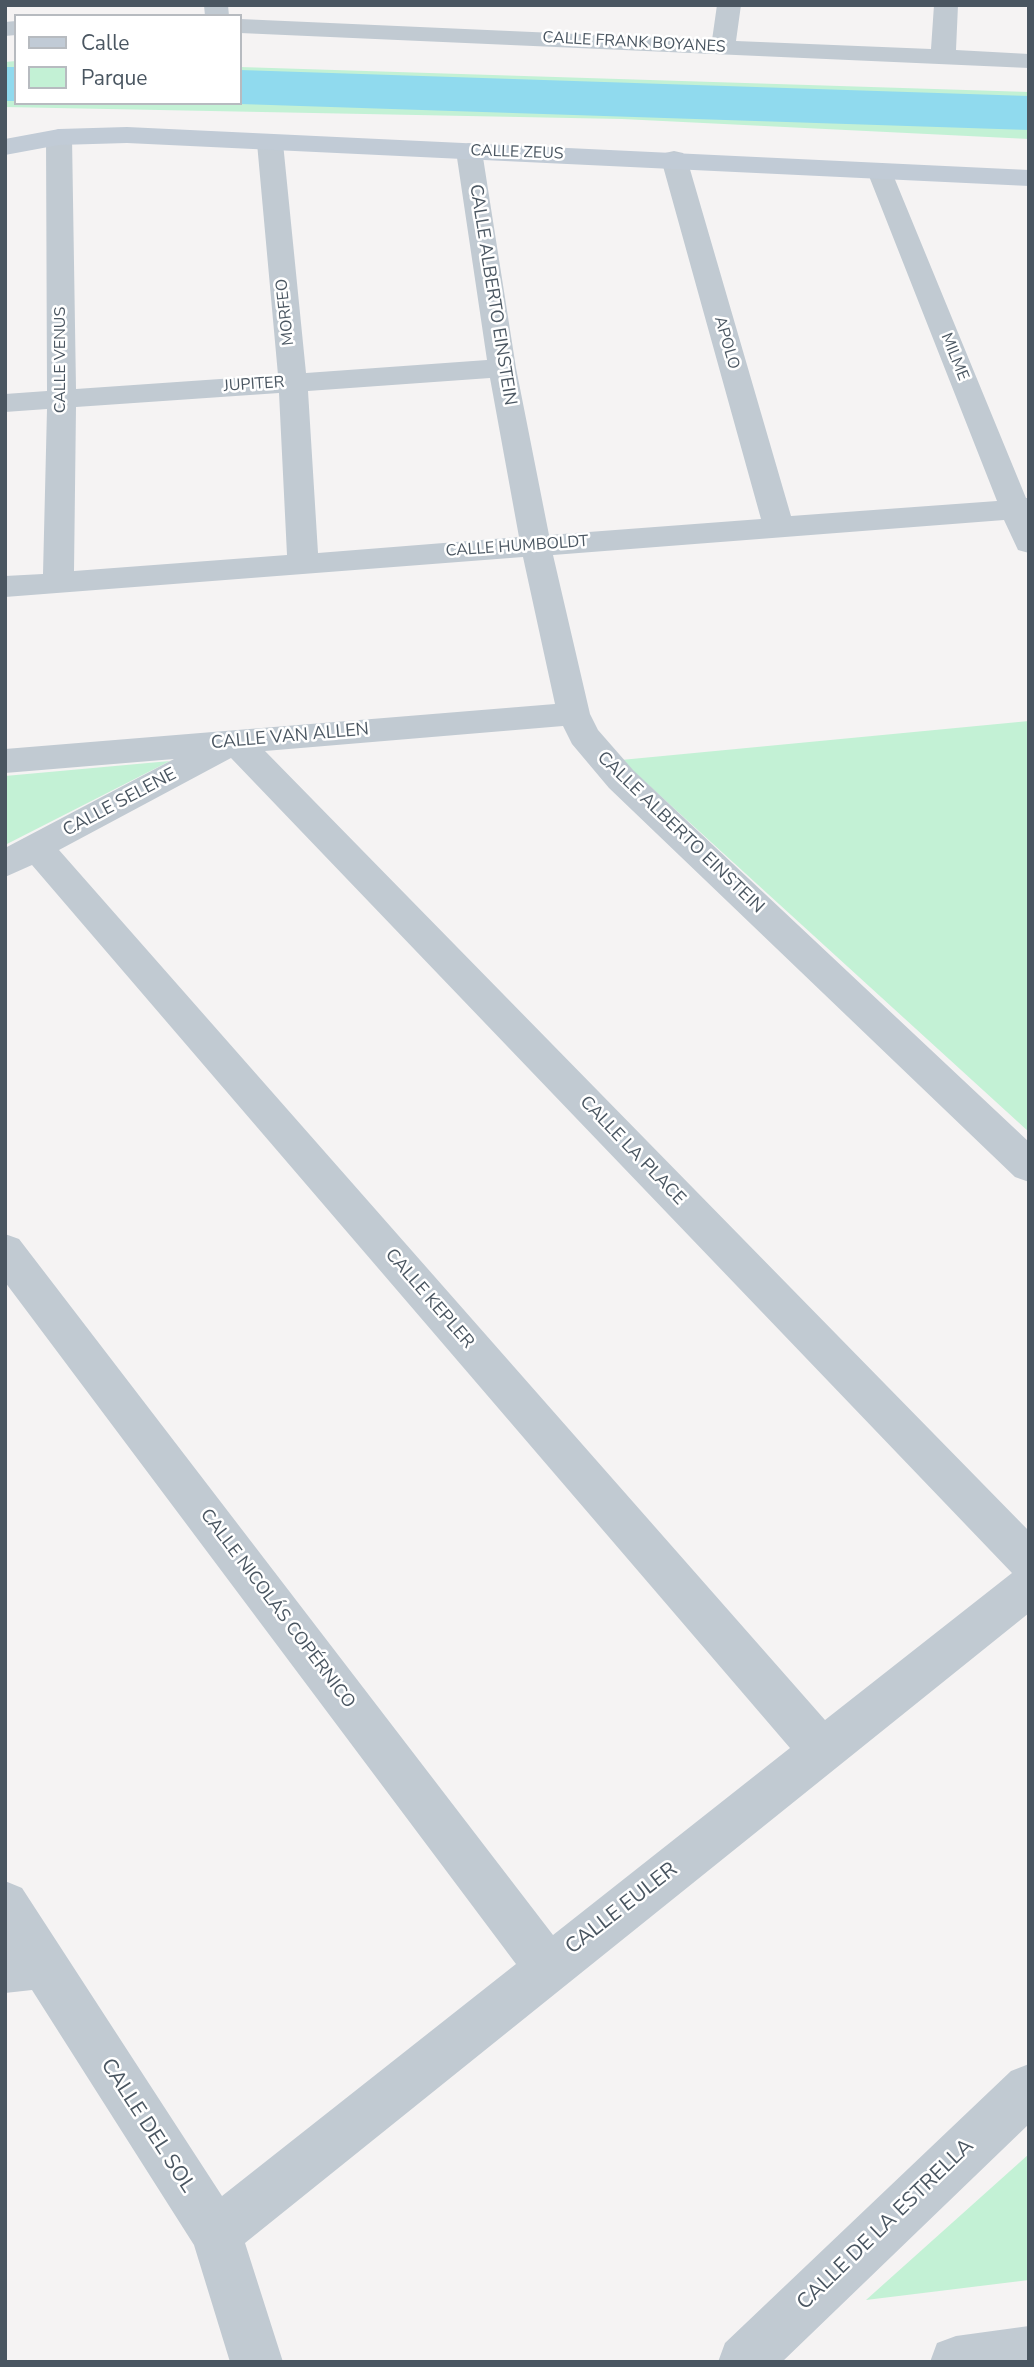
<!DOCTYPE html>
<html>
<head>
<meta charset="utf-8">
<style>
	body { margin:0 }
	#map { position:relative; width:1034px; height:2367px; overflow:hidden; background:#f5f3f3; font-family:"Nunito Sans",sans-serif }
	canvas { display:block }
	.frame { position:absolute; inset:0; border:7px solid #4a5661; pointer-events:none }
	.legend { position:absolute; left:14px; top:14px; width:228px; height:91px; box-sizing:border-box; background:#fff; border:2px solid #b7bbc0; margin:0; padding:9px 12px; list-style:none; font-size:21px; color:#4a5661 }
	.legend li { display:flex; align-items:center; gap:14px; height:35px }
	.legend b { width:35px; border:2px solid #b7bbc0 }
</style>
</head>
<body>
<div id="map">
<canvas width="1034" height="2367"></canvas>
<div class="frame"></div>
<ul class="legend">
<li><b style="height:9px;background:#c1cbd6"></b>Calle</li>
<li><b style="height:19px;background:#c3f1d5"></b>Parque</li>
</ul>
</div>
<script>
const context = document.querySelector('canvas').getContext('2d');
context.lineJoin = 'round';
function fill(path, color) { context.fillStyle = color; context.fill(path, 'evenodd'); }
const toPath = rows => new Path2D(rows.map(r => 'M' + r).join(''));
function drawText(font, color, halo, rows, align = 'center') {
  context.font = font + ' "Nunito Sans",sans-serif'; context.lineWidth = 5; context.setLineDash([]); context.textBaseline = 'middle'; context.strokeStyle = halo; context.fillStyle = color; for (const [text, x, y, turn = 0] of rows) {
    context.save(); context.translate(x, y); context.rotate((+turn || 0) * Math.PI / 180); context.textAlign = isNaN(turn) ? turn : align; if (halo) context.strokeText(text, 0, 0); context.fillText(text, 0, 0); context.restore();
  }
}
fill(toPath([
	[16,61,16,103,240,103,240,67,1029,92,1029,139,622,119,5,107,5,62],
	[1029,721,1029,1132,621,760],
	[170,761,5,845,5,776],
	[1029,2154,1029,2280,866,2300]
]), '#c3f1d5');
fill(toPath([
	[5,67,16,67,16,101,5,101,5,67],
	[240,70,1029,96,1029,130,240,104,236,103,240,103,240,70]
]), '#90daee');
fill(toPath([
	[204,5,228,5,229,16,205,16,204,5],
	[717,5,741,5,736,41,931,49,934,5,958,5,956,50,1029,54,1029,68,240,33,240,19,712,40,717,5],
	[16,21,16,35,5,36,5,22,16,21],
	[59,129,68,132,72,137,76,389,278,375,257,143,261,138,270,135,279,138,283,143,306,373,487,360,456,151,460,146,469,143,478,146,482,151,516,368,549,535,761,519,661,159,665,153,674,151,683,153,687,159,791,516,997,501,867,171,871,165,880,163,889,165,1026,498,1029,498,1029,553,1018,550,1004,520,553,555,590,714,598,730,633,770,1029,1142,1029,1182,1015,1177,609,788,572,744,563,726,265,751,1029,1531,1029,1613,245,2243,283,2362,230,2362,194,2245,32,1990,5,1993,5,1881,22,1888,222,2196,516,1964,5,1282,5,1234,19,1239,553,1935,790,1748,32,865,5,877,5,848,174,759,5,773,5,749,555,704,523,557,5,597,5,576,43,574,47,409,5,412,5,394,47,391,46,137,50,132,59,129],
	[490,378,519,537,318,553,308,391,490,378],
	[279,393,287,555,74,571,76,407,279,393],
	[231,758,1012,1573,825,1720,59,850,231,758],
	[1029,2064,1029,2124,782,2362,718,2362,725,2343,1011,2071,1029,2064],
	[1029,2326,1029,2362,930,2362,937,2343,956,2336,1029,2326]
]), '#c1cad2');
fill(toPath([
	[127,127,1029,170,1029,186,127,143,59,145,5,155,5,139,59,129,127,127]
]), '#c1cbd6');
drawText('16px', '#4a5661', '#fff', [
	["CALLE FRANK BOYANES",634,43,3],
	["CALLE ZEUS",517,153,2],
	["MORFEO",286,312,-96],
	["APOLO",726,343,74],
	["MILME",954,357,68],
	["CALLE VENUS",61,360,-90],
	["JUPITER",254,385,-4],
	["CALLE HUMBOLDT",517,547,-4]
]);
drawText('18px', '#4a5661', '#fff', [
	["CALLE ALBERTO EINSTEIN",492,295,81],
	["CALLE VAN ALLEN",290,737,-5],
	["CALLE SELENE",120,803,-28],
	["CALLE ALBERTO EINSTEIN",680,833,44],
	["CALLE LA PLACE",632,1151,46],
	["CALLE KEPLER",429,1299,49],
	["CALLE NICOLÁS COPÉRNICO",277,1609,53]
]);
drawText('21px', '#4a5661', '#fff', [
	["CALLE EULER",622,1909,-38],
	["CALLE DEL SOL",147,2126,57],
	["CALLE DE LA ESTRELLA",886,2225,-44]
]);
</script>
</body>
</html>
